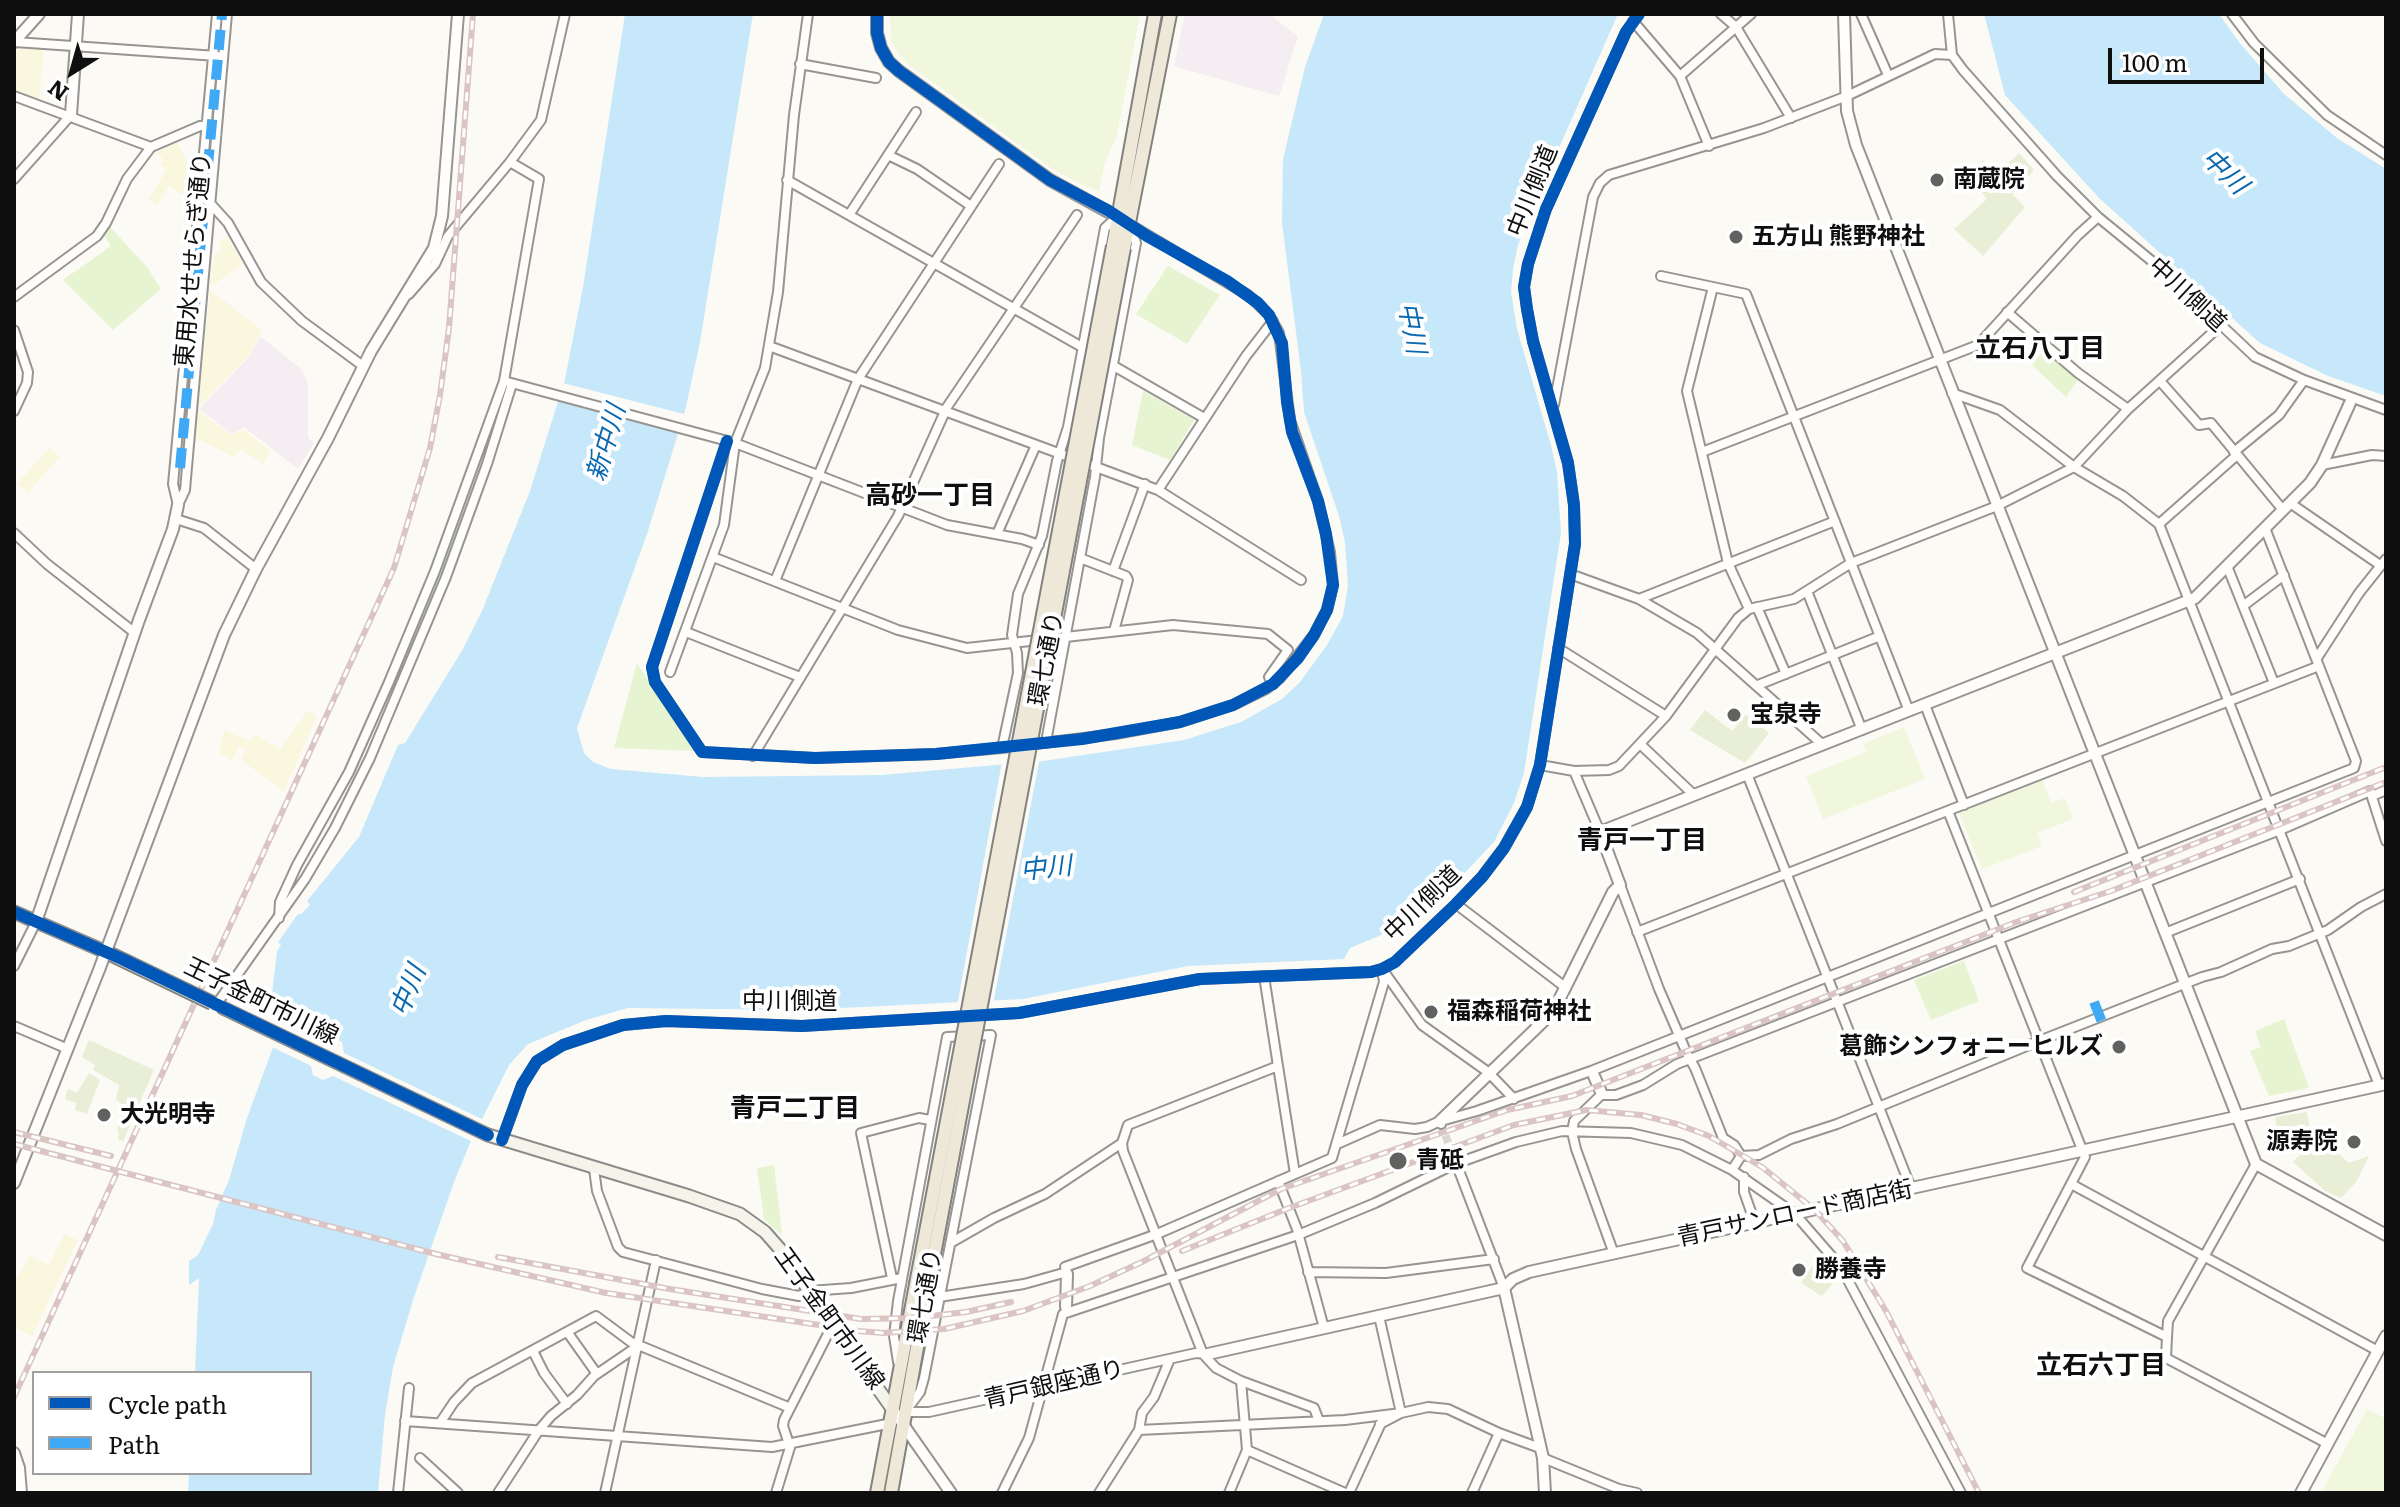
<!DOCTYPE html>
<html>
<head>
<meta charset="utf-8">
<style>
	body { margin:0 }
	#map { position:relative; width:2400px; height:1507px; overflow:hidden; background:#fcfaf4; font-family:Literata,serif }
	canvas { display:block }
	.frame { position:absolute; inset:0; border:16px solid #0f0f0f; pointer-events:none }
	.legend { position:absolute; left:32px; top:1371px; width:280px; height:104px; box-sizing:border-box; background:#fff; border:2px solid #9f9f9f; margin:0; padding:10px 14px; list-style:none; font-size:24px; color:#0f0f0f }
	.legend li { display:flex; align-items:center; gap:16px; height:40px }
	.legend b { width:40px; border:2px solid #9f9f9f }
	.north { position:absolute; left:32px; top:32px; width:80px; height:80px; -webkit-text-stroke:6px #fff; paint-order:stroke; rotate:217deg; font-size:22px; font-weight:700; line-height:32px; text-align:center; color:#0f0f0f }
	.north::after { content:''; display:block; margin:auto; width:28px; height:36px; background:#0f0f0f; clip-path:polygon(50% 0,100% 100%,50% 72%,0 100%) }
	.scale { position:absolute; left:2108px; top:48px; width:156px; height:36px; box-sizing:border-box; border:4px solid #0f0f0f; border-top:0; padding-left:10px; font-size:24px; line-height:28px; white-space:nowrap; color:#0f0f0f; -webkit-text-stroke:6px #fff; paint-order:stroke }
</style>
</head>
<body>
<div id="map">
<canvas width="2400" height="1507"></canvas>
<div class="frame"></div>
<ul class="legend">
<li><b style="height:10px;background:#0057b8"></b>Cycle path</li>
<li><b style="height:10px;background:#3fa9f5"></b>Path</li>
</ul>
<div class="north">N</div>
<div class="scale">100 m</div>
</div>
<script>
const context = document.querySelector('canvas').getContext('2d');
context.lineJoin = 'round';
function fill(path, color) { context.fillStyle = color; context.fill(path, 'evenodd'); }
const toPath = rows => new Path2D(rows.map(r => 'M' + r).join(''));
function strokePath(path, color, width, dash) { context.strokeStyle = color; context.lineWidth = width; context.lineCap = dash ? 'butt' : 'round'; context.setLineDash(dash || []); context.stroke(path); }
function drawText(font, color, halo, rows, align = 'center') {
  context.font = font + ' Literata,"Noto Sans JP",serif'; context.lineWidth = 8; context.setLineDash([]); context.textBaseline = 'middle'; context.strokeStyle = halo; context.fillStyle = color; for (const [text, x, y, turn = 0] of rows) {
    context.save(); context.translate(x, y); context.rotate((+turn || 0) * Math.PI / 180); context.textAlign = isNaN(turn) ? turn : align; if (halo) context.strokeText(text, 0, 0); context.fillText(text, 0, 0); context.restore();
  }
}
fill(toPath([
	[1185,14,1269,14,1298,36,1279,96,1174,66],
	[260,336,301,369,308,384,308,437,314,443,298,469,244,427,232,434,199,409,250,356]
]), '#f4edf1');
fill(toPath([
	[22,47,44,49,39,99,14,91,14,55],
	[177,143,195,176,194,186,182,194,169,186,157,205,148,200,167,169,160,164,163,159,155,153],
	[227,237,243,264,210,287,214,256,222,249,219,243],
	[210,290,262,330,250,355,198,407],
	[197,410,231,435,244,430,270,451,263,464,241,449,234,457,194,437],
	[49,448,59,457,28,493,17,484],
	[308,710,317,716,284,791,241,760,246,750,239,746,232,760,219,753,224,730,251,741,256,735,280,749],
	[64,1234,78,1240,32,1336,14,1327,14,1283,30,1256,49,1265]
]), '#faf7df');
fill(toPath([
	[208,126,215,126,186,468,176,467],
	[109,226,147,267,161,289,113,330,63,280,111,246,104,235],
	[1168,266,1220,295,1187,344,1136,314],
	[2045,349,2079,378,2066,397,2032,365],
	[1143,391,1194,420,1170,460,1132,445],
	[464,511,466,511,435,593,397,683,397,672],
	[637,663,694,751,614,748],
	[1964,961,1979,1001,1931,1020,1914,980],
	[2284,1019,2309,1088,2269,1096,2250,1051,2261,1047,2255,1031],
	[774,1165,782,1235,764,1219,757,1168]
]), '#e6f4d2');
fill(toPath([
	[2019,153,2034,170,2012,194,2025,207,1983,256,1954,229,1987,199,1967,176,1983,160,1996,174],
	[1705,710,1732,731,1746,715,1769,733,1745,763,1690,730],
	[89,1040,154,1070,123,1141,118,1139,119,1132,117,1131,124,1107,116,1099,119,1085,93,1070,95,1065,82,1057],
	[89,1073,100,1080,87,1114,75,1110,76,1103,65,1099,68,1089,77,1093],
	[2307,1112,2311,1135,2316,1134,2349,1163,2369,1156,2356,1182,2341,1198,2325,1191,2293,1162,2304,1150,2299,1133,2279,1137,2275,1117],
	[1817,1258,1831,1268,1838,1278,1822,1296,1801,1283]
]), '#e9eed6');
fill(toPath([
	[890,14,1140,14,1117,135,1105,163,1099,191,1082,185,1051,168,906,63,891,42],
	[1904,727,1925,779,1823,819,1806,776,1866,752,1863,744],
	[2042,779,2051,803,2065,798,2073,819,2037,833,2042,846,1982,869,1959,814,1960,812],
	[2367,1409,2386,1419,2386,1493,2321,1493]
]), '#f0f7dc');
fill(toPath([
	[625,14,753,14,700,342,685,411,648,531,577,728,584,753,593,762,611,769,703,777,881,775,1043,761,1184,740,1241,722,1282,699,1300,682,1327,645,1343,616,1348,585,1345,542,1339,516,1304,412,1301,371,1282,223,1283,159,1305,67,1324,14,1618,14,1529,216,1518,245,1513,269,1511,292,1517,329,1551,445,1557,472,1561,533,1524,773,1514,803,1494,842,1422,918,1350,948,1344,959,1188,966,1023,999,802,1010,628,1008,586,1020,528,1044,509,1065,470,1143,454,1182,413,1300,393,1367,385,1415,378,1493,188,1493,189,1473,310,1473,310,1373,195,1373,199,1278,189,1285,189,1261,198,1255,213,1224,216,1210,229,1180,247,1118,282,1023,273,1007,272,993,277,951,281,945,278,942,298,914,301,914,310,905,307,901,359,837,398,745,405,743,463,649,482,611,530,491,565,379,583,287],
	[1984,14,2219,14,2239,42,2284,94,2337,138,2386,169,2386,396,2328,376,2260,343,2099,198,2005,95]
]), '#c7e8fa');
fill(toPath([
	[559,382,688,415,683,434,554,400],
	[1040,757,993,1004,957,1006,1002,762],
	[277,1020,322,1042,331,1037,342,1042,344,1053,486,1121,475,1143,333,1076,323,1080,313,1075,311,1066,270,1046,278,1023]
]), '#fcfaf4');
strokePath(toPath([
	[182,434,183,418]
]), '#c7e8fa', 3);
strokePath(toPath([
	[1441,1124,1453,1155]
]), '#d8d7d2', 8, [8, 4]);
const minor = toPath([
	[1721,14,1736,27,1791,118],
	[1861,14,1888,75],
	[1948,14,1952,55,1963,70,2057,176,2098,217,2164,271,2255,357,2304,380,2386,410],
	[2232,14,2254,43,2327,115,2386,155],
	[1633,21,1680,76,1709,146],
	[15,42,217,56],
	[800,64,876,78],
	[1680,76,1751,14],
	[14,96,151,147],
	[888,155,917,169,971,206],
	[14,179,70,116],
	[787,180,1082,347],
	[209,202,228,223,261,282,302,321,363,366],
	[849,215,916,112],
	[1661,276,1746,294,1909,711],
	[1713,287,1687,391,1728,563,1749,609],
	[409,294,435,264,448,236,510,162],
	[14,297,97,236,106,223,127,179,151,147,200,126,211,125],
	[2007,312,2078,373,2128,409],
	[14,330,28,372,27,383,14,411],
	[769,346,1158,490,1246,356,1273,321],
	[1112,365,1204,418],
	[504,381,539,179,510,162,541,120,565,14],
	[2160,381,2199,425,2211,423,2283,510],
	[1952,393,2000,410,2074,467,2123,496,2159,524,2379,1085],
	[1554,405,1593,197,1600,183,1609,175,1764,128,1847,96,1935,54,1952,55],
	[727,441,652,667,655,682,702,752,815,758,936,754,1002,748,1116,734,1180,722,1233,705,1266,689,1280,678,1314,635,1327,610,1333,585,1330,552,1318,501,1290,420,1279,333,1269,315,1248,295,1129,224],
	[1702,452,1978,345,2078,235,2098,217],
	[2234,452,2279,415,2304,380],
	[2322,465,2372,455,2386,456],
	[1158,490,1301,580],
	[2290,503,2380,565],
	[178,505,185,490,227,14],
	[178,505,173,484,217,14],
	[176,519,204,528,256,569],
	[2159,524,2237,455],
	[14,533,47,564,135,633],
	[997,534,1036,445],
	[713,557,898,630,967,648,1173,625,1268,634,1288,650,1269,677,1273,684],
	[1080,558,1126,576,1128,580,1114,631],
	[2227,566,2274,683],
	[1113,571,1145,484],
	[1570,574,1639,599,1697,633,1823,745],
	[775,581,858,379,999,164],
	[1807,591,1862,730],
	[1639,599,1835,521],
	[2243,606,2284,575],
	[1757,607,1786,674],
	[686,632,800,677],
	[1558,648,1666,716],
	[2317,658,2359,593,2386,559],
	[670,672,724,525,735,443,765,368,778,292,794,115,808,14],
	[1758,685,1880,636],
	[1925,705,1964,805],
	[1046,742,1095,477,1099,438,1136,243,1130,225],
	[1640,744,1694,795],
	[1002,748,1018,673,1017,653,1012,635,1018,594,1042,536,1057,461,1068,427,1105,228,1117,217],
	[753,756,898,516,947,407,1077,215],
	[1540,765,1574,771,1600,832],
	[1574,771,1609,770,1619,766,1666,716,1738,618,1749,609,1794,599,1851,563,1997,506,2074,467,2128,409,2220,326],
	[1747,774,1911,1188],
	[2372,796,2386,790],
	[1948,811,2085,1157,2027,1268,2167,1337,2166,1358,2328,1444],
	[1620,885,1659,989,1688,1056,1695,1068,1723,1138,1734,1145,1741,1156],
	[1456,904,1565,987],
	[279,918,280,902,297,865,349,772,389,682,435,571,504,381,735,443,947,525,1022,539,1039,545],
	[1637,932,2319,666],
	[2165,933,2300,879],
	[14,966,36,922],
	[1385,973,1422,1025,1488,1072,1514,1099],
	[1264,976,1278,1066,1128,1125,1122,1143,1123,1151,1203,1354,1216,1368,1241,1381,1314,1408,1319,1421],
	[216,1005,305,879,335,828,370,758,446,577,487,464,512,384],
	[14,1026,68,1049],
	[1441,1121,1477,1111,1591,1071,2354,768,2356,761,2265,528],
	[502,1140,522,1085,537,1061,563,1045,623,1025,666,1021,802,1026,1019,1013,1200,979,1371,972,1382,969,1395,962,1456,904,1482,877,1504,848,1527,807,1540,765,1575,544,1574,505,1568,463,1533,341,1527,309,1524,287,1528,264,1546,209,1626,32,1639,14],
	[1337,1144,1380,1125,1415,1129,1427,1127,1440,1121,1441,1124],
	[1453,1155,1504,1288],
	[594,1169,597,1191,618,1247,623,1252,762,1289,799,1296,809,1291,851,1288,902,1278],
	[1732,1170,1741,1156,1759,1155,1791,1139,1837,1124,2039,1041,2202,977,2221,972,2272,949,2289,946,2328,930,2361,907,2386,894],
	[1295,1174,1332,1158,1384,982,1382,969],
	[1744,1177,1744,1192,1755,1223],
	[1278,1181,1297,1229,1324,1328],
	[2073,1185,2378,1351],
	[952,1242,994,1218,1045,1194,1122,1143],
	[1614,1254,1576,1149,1572,1132,1574,1121,1601,1095,1616,1095,1643,1085,1677,1064,2280,830,2370,791,2386,841],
	[1308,1272,1386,1273,1494,1259],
	[1067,1274,1065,1267,1157,1234,1295,1174,1278,1066],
	[892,1278,861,1133,919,1118,930,1120],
	[939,1297,1024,1284,1067,1272],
	[568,1333,597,1374],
	[2167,1337,2168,1321,2256,1164],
	[533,1351,544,1373,567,1404],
	[898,1362,894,1336,898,1301,947,1037,991,1035,924,1378,920,1392,908,1408],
	[904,1412,929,1412,1196,1353,1208,1354],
	[405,1421,772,1447,892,1423],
	[440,1423,454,1402,472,1383,596,1316,631,1342,788,1407],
	[1380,1424,1401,1413,1428,1407,1448,1409,1499,1433,1540,1448],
	[1139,1430,1345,1420,1401,1413,1379,1316],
	[789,1444,783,1426,784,1420,833,1324],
	[1247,1450,1345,1493],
	[420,1458,458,1493],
	[1543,1458,1619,1489,1637,1493],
	[398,1493,409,1388],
	[498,1493,539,1430,551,1416,577,1395,594,1376,638,1346],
	[605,1493,656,1260],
	[776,1493,791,1444],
	[1002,1493,1029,1438,1063,1314,1298,1235,1375,1203,1455,1164,1516,1142,1562,1131,1631,1133,1682,1145,1732,1170,1795,1214,1841,1267,1961,1493],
	[1099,1493,1139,1430,1142,1413,1154,1397,1170,1359],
	[1229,1493,1247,1450,1241,1381],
	[1349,1493,1382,1421],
	[1472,1493,1499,1433]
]);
const tertiary = toPath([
	[877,14,877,33,881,48,889,62,899,71,1050,180,1123,220],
	[1844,14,1847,111,1856,145,2256,1164,2386,1235],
	[14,42,39,14],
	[71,115,78,14],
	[36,922,139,620,173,529,178,505],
	[1594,1076,1601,1092],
	[1440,1121,1553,1012,1613,892,1620,885,1600,832,2195,598,2310,483,2322,465,2350,403],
	[14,1183,99,970,224,635,256,569,328,438,371,351,434,248,442,216,458,14],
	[1504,1288,1543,1458,1545,1493],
	[1066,1307,1067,1274],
	[1208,1354,1504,1288,1513,1279,1529,1272,2386,1084],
	[893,1410,951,1493],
	[14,1453,19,1468,21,1493],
	[2301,1493,2386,1336]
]);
const secondary = toPath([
	[14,912,106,952],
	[223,1008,488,1135,689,1196,740,1214,765,1232,779,1248,893,1410]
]);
const primary = toPath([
	[1113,246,1155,14],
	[1124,248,1170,14],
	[106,952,127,962],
	[877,1493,916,1284],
	[891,1493,928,1286]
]);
strokePath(minor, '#969592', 12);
strokePath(tertiary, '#969592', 14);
strokePath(secondary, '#8c8b89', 15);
strokePath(primary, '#83827f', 16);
strokePath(minor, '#fffefd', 8);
strokePath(tertiary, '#fffefd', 10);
strokePath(secondary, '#f5f4eb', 11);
strokePath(primary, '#eee8d9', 12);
const rail = toPath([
	[2074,892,2386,767],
	[14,1132,111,1156],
	[14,1144,436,1254,606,1293,859,1331,883,1333,944,1329,1023,1311,1090,1286,1144,1261,1281,1189,1507,1110,1572,1096,2019,921,2111,891,2386,782],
	[1182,1251,1289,1208,1514,1125,1586,1110,1641,1115,1677,1124,1709,1136,1762,1167,1815,1210,1843,1241,1886,1311,1979,1493],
	[498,1257,670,1289,861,1319,913,1318,966,1312,1011,1302],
	[14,1397,394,568,430,448,440,395,449,328,473,14]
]);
strokePath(rail, '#dac4c4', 6);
strokePath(rail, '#fff', 3, [9]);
const primaryBridge = toPath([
	[127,962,212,1003],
	[916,1284,1113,246],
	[928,1286,1124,248]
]);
strokePath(primaryBridge, '#83827f', 16, []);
strokePath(primaryBridge, '#eee8d9', 12);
strokePath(toPath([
	[180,468,222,14],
	[2094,1002,2104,1027]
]), '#3fa9f5', 10, [20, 10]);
strokePath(toPath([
	[727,441,652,667,655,682,702,752,815,758,936,754,1082,739,1180,722,1233,705,1273,684,1298,658,1314,635,1327,610,1333,585,1326,534,1318,501,1292,432,1287,402,1282,343,1269,315,1258,303,1227,281,1147,236,1109,211,1050,180,899,71,889,62,881,48,877,33,877,14],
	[14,912,122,959,488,1135],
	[502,1140,522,1085,537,1061,563,1045,623,1025,666,1021,802,1026,1019,1013,1200,979,1371,972,1382,969,1395,962,1456,904,1482,877,1504,848,1527,807,1540,765,1575,544,1574,505,1568,463,1533,341,1527,309,1524,287,1528,264,1546,209,1626,32,1639,14]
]), '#0057b8', 12);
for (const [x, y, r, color] of [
	[1937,180,8,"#62615f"],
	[1736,237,8,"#62615f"],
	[1734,715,8,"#62615f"],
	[1431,1012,8,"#62615f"],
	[2119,1047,8,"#62615f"],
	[104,1115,8,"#62615f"],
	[2354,1142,8,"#62615f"],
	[1398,1161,10,"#62615f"],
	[1799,1270,8,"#62615f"]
]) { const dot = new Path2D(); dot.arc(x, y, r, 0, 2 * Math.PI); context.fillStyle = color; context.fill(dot); strokePath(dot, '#fff', 3); }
drawText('bold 24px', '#0f0f0f', '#fff', [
	["南蔵院",1953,180],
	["五方山 熊野神社",1752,237],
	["宝泉寺",1750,715],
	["福森稲荷神社",1447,1012],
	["葛飾シンフォニーヒルズ",2103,1047,"right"],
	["大光明寺",120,1115],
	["源寿院",2338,1142,"right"],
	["青砥",1416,1161],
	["勝養寺",1815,1270]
], 'left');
drawText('24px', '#0f0f0f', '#fff', [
	["中川側道",1533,191,-68],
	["東用水せせらぎ通り",194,260,-85],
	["中川側道",2187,295,43],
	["環七通り",1047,659,-79],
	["中川側道",1423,904,-44],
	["王子金町市川線",261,1002,26],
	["中川側道",790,1002],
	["青戸サンロード商店街",1795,1214,-12],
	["環七通り",926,1296,-80],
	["王子金町市川線",829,1319,54],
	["青戸銀座通り",1054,1385,-13]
]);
drawText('italic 26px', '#0969b0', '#fff', [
	["中川",2224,172,44],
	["中川",1411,328,79],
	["新中川",607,443,-74],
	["中川",1046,869,-6],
	["中川",409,991,-68]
]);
drawText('bold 26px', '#0f0f0f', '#fff', [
	["立石八丁目",2040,349],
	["高砂一丁目",930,496],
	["青戸一丁目",1642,841],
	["青戸二丁目",795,1109],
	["立石六丁目",2101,1366]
]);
</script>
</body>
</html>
